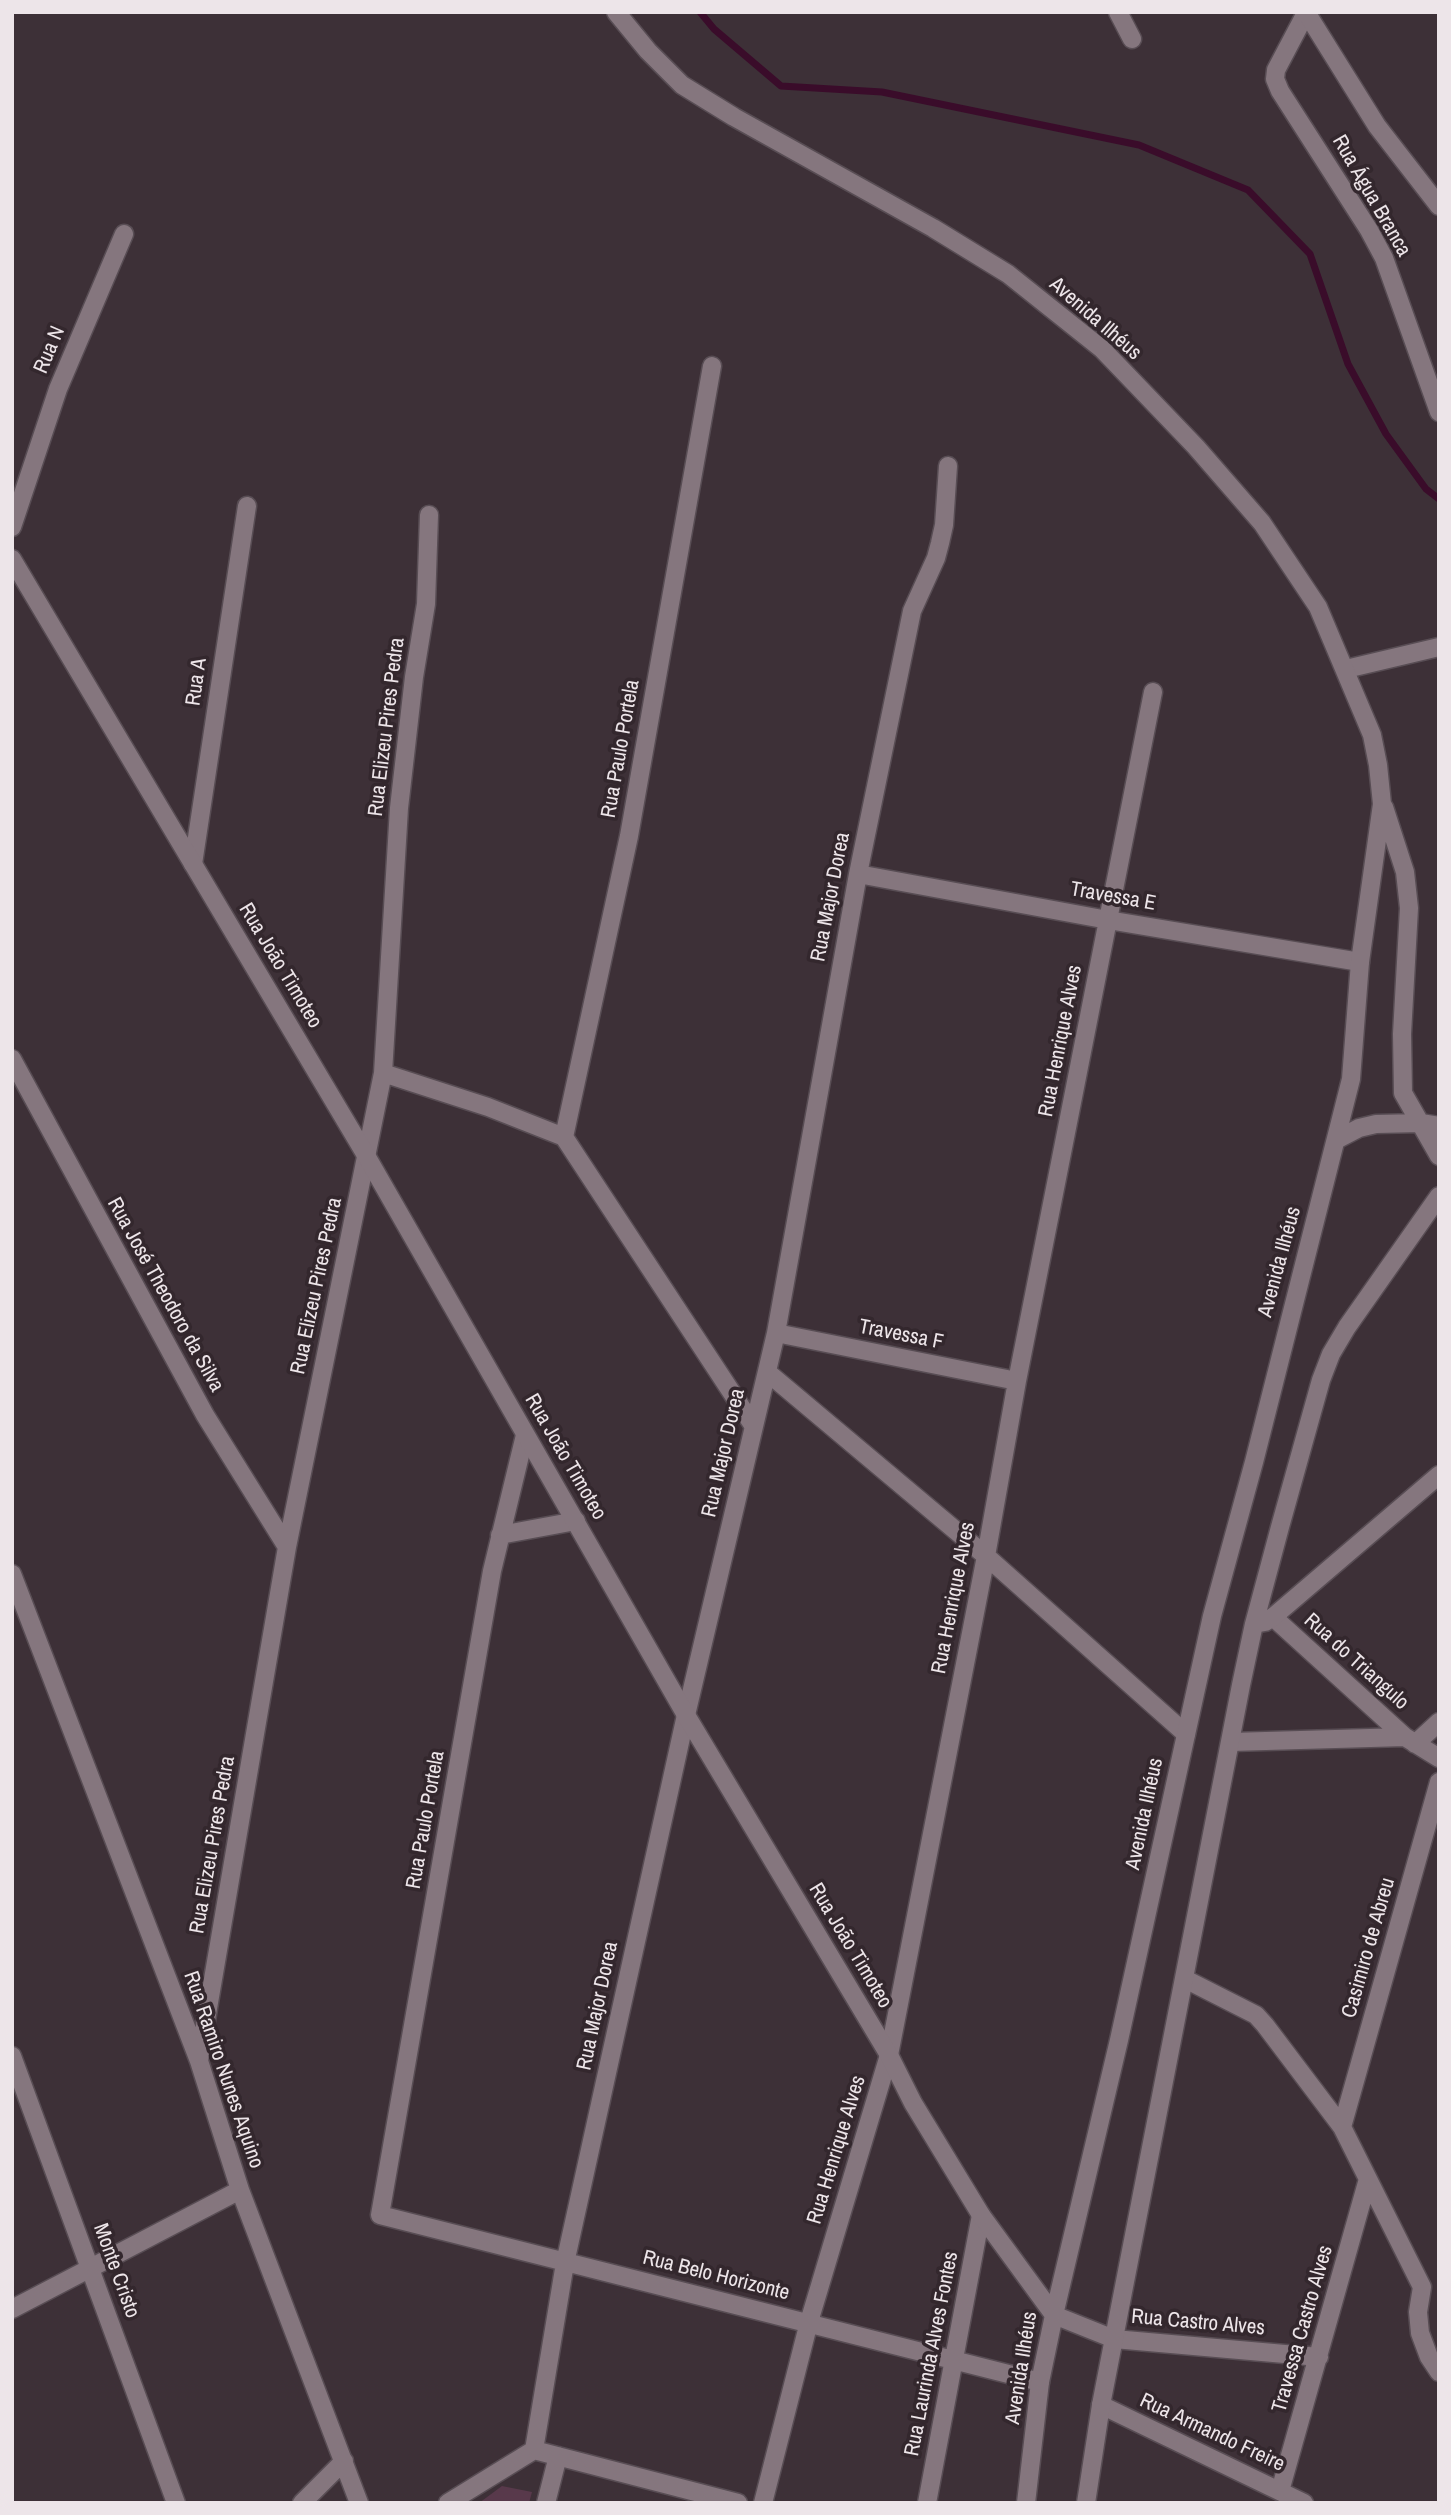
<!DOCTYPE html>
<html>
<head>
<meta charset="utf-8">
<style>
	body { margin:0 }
	#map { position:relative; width:1451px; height:2515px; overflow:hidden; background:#3d3037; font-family:"Archivo Narrow",sans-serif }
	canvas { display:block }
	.frame { position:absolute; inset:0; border:14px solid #ede5e9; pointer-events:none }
</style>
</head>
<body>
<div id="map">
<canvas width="1451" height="2515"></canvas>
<div class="frame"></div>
</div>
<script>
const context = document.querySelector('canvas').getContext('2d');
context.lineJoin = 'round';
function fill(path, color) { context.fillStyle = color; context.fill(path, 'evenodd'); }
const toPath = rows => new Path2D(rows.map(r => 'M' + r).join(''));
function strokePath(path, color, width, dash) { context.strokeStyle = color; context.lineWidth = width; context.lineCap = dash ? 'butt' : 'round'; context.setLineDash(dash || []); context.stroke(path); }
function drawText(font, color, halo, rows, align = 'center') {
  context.font = font + ' "Archivo Narrow",sans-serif'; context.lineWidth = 7; context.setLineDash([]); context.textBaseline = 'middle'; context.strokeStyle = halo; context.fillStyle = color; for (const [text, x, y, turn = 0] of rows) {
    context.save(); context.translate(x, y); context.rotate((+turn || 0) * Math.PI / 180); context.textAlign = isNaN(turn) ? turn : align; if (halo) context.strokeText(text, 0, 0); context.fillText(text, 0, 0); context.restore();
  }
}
fill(toPath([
	[502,2486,532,2492,529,2503,479,2503]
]), '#58394b');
strokePath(toPath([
	[700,12,714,29,781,86,882,92,1139,145,1248,190,1310,254,1348,364,1386,434,1426,489,1439,499]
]), '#3a0c2a', 7);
const street = toPath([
	[1118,12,1132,39],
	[1306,13,1276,70,1275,79,1280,91,1369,230,1384,258,1439,412],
	[12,527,58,389,124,234],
	[1346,669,1439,647],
	[193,864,247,506],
	[858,874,1108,920,1360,962],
	[12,1059,205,1415,287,1547],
	[383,1073,488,1107,564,1137,753,1425],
	[564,1137,629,836,712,366],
	[776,1333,1017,1381],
	[767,1372,986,1556,1186,1734],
	[525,1435,492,1571,380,2215,1040,2382],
	[500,1535,576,1521],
	[12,1574,199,2061,240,2190,359,2503],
	[1273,1617,1405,1737,1439,1758],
	[1231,1742,1405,1737],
	[1415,1744,1439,1722],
	[1185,1979,1256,2015,1265,2025,1342,2127,1422,2287],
	[12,2056,176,2503],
	[199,2061,287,1547,383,1073,399,808,414,677,426,604,429,515],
	[1342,2127,1439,1782],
	[1422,2287,1418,2312,1420,2333,1429,2357,1439,2372],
	[12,2309,240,2190],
	[1114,2339,1319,2357],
	[1101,2405,1304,2503],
	[534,2450,565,2263,686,1715,776,1333,858,874,912,611,936,558,940,543,944,525,948,466],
	[534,2450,738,2503],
	[1280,2491,1368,2179],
	[302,2503,344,2461],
	[448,2503,534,2450],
	[546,2503,558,2456],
	[763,2503,809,2322,889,2055,986,1556,1017,1381,1153,692],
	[927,2503,981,2215]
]);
const secondary = toPath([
	[616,12,648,51,682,85,734,117,933,228,1008,274,1102,349,1196,447,1262,523,1318,607,1372,735,1378,765,1382,804,1360,962,1351,1079,1254,1462,1212,1616,1119,2040,1054,2315,1040,2382,1026,2503],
	[1306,12,1377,126,1439,206],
	[12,559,367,1157,686,1715,889,2055,913,2103,981,2215,1054,2315,1114,2339],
	[1384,807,1405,872,1409,908,1402,1034,1403,1093,1439,1156],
	[1336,1140,1359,1128,1376,1124,1421,1123,1439,1126],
	[1254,1624,1265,1622,1273,1617,1439,1475],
	[1086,2503,1101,2405,1241,1685,1254,1624,1280,1527,1321,1380,1331,1354,1347,1327,1439,1196]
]);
strokePath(street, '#584d54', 21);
strokePath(secondary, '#584d54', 21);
strokePath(street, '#85767e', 18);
strokePath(secondary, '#85767e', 18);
drawText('21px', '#ede5e9', '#33272d', [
	["Rua Água Branca",1371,196,60],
	["Avenida Ilhéus",1095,319,41],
	["Rua N",50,350,-67],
	["Rua A",197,682,-82],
	["Rua Elizeu Pires Pedra",387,727,-83],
	["Rua Paulo Portela",621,749,-80],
	["Rua Major Dorea",831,897,-79],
	["Travessa E",1113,897,10],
	["Rua João Timoteo",280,966,59],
	["Rua Henrique Alves",1061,1041,-79],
	["Avenida Ilhéus",1280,1262,-75],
	["Rua Elizeu Pires Pedra",317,1286,-78],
	["Rua José Theodoro da Silva",165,1295,61],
	["Travessa F",901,1335,11],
	["Rua Major Dorea",724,1453,-77],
	["Rua João Timoteo",565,1457,60],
	["Rua Henrique Alves",954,1598,-79],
	["Rua do Triangulo",1356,1662,42],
	["Avenida Ilhéus",1145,1814,-78],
	["Rua Paulo Portela",426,1820,-80],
	["Rua Elizeu Pires Pedra",213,1845,-80],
	["Rua João Timoteo",850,1946,59],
	["Casimiro de Abreu",1369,1948,-74],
	["Rua Major Dorea",598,2006,-78],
	["Rua Ramiro Nunes Aquino",223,2070,71],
	["Rua Henrique Alves",837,2150,-73],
	["Monte Cristo",116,2271,70],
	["Rua Belo Horizonte",716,2276,14],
	["Rua Castro Alves",1198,2323,5],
	["Travessa Castro Alves",1303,2329,-74],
	["Rua Laurinda Alves Fontes",932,2354,-79],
	["Avenida Ilhéus",1022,2368,-81],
	["Rua Armando Freire",1212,2433,25]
]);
</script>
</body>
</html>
